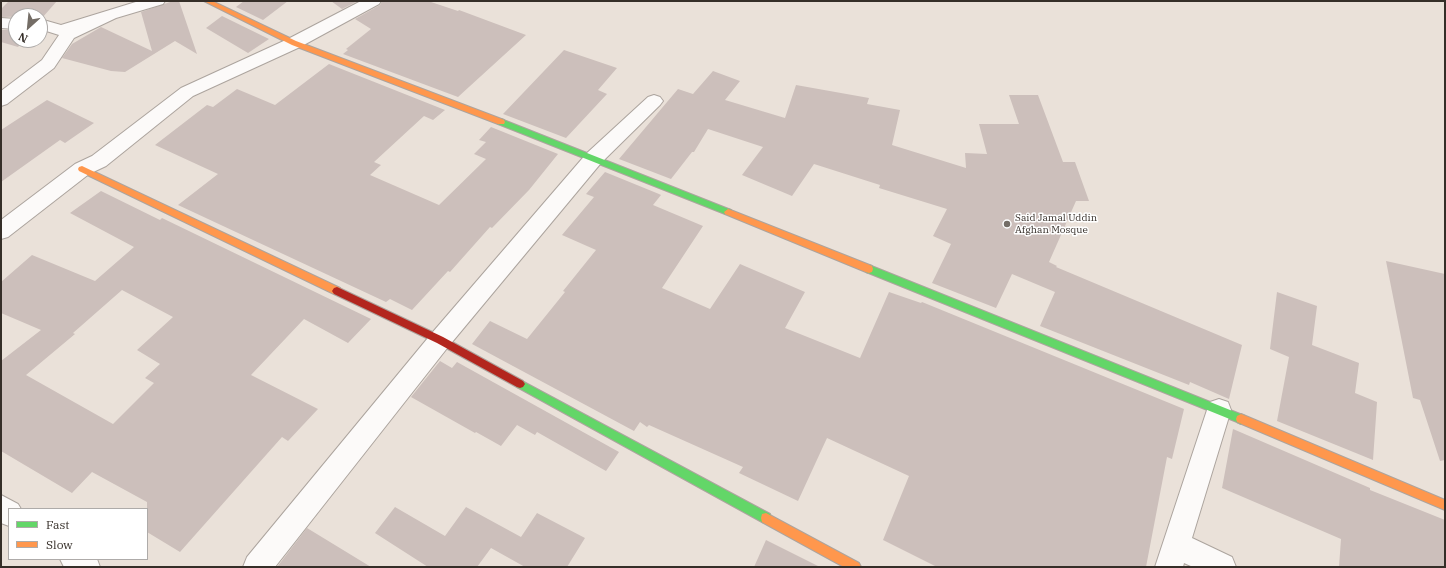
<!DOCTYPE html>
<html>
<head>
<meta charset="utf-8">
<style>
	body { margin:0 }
	#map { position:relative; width:1446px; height:568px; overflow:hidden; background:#eae1d9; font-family:"IBM Plex Serif",serif }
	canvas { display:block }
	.frame { position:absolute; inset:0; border:2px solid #352e28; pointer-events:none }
	.legend { position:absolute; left:8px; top:508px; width:140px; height:52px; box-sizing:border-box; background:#fff; border:1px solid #aeaba9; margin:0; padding:5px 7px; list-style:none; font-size:12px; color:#352e28 }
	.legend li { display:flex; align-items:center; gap:8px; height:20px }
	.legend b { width:20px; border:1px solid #aeaba9 }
	.north { position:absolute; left:8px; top:8px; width:40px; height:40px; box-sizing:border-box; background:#fff; border:1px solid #aeaba9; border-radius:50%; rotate:207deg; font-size:11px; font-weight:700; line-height:16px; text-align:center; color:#352e28 }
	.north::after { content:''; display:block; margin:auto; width:14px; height:18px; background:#746d66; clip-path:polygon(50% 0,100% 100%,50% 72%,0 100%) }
</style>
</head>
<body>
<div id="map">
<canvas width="1446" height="568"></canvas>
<div class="frame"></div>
<ul class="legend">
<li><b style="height:5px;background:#63d668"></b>Fast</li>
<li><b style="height:5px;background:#ff974d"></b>Slow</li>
</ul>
<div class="north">N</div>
</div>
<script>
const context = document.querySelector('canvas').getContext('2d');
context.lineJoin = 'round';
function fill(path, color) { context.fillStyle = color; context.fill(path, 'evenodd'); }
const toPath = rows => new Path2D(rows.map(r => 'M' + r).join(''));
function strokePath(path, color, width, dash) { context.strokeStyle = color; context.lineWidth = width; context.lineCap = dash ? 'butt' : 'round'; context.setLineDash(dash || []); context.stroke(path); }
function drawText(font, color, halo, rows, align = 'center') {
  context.font = font + ' "IBM Plex Serif",serif'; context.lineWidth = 3; context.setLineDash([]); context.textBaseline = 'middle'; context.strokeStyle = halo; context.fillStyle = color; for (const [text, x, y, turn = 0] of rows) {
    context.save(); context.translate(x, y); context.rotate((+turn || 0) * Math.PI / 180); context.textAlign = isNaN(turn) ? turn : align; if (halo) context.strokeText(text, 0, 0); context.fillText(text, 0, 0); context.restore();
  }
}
fill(toPath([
	[9,1,57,1,42,18,40,18,40,16,1,17,1,9],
	[173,1,179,1,197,54,175,41,125,72,111,71,62,58,72,44,101,27,152,51,141,12],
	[244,1,288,1,263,20,236,7],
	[331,1,358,1,342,9],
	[382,1,428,1,458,11,459,10,526,35,458,97,343,54,348,50,346,49,371,29,355,19,380,5],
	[222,16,269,39,248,53,206,28],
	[1,30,16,30,16,40,24,40,18,47,1,42],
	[564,50,617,68,598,90,607,94,566,138,503,114],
	[329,64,445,110,433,120,424,116,374,162,381,165,370,175,439,205,486,159,474,154,486,142,479,140,491,127,558,154,529,190,492,228,490,227,450,272,448,271,412,310,390,299,386,302,178,205,218,174,155,145,207,105,213,107,237,89,275,105],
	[713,71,740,81,725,100,785,118,796,85,869,98,867,104,900,110,892,145,966,168,965,153,987,154,979,124,1019,124,1009,95,1038,95,1063,162,1075,162,1089,201,1076,201,1049,262,1057,266,1056,267,1242,345,1229,399,1190,382,1189,385,1040,326,1055,292,1012,274,996,308,932,283,951,244,933,236,947,209,879,188,880,185,814,164,792,196,742,175,763,147,708,129,694,152,692,152,671,179,619,159,678,89,693,94],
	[47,100,94,123,65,143,60,140,1,182,1,130],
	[605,172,659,194,661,195,653,205,703,226,662,288,710,309,740,264,805,292,785,328,860,358,889,292,921,303,922,302,1184,409,1172,459,1167,457,1146,567,937,567,883,540,909,476,827,438,798,501,739,473,743,467,649,425,647,427,640,422,634,431,472,344,490,321,527,339,565,292,563,291,596,250,562,235,594,197,586,194],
	[101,191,160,220,162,218,371,319,348,343,304,319,251,375,318,409,288,441,282,437,180,552,147,532,147,502,92,472,72,493,1,451,1,361,41,330,1,313,1,282,32,255,95,281,134,247,70,213],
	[122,290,173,317,137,350,160,364,145,378,154,383,113,424,26,375,75,334,73,333],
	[1386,261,1445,274,1445,460,1440,461,1420,400,1413,398],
	[1277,292,1317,306,1312,345,1359,363,1355,393,1377,402,1373,460,1277,421,1289,357,1270,349],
	[440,361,452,368,457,362,619,452,606,471,537,432,535,435,517,425,501,446,476,432,475,433,411,397],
	[1233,429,1370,488,1370,490,1445,520,1445,567,1339,567,1341,539,1222,488],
	[395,507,445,536,466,507,521,537,537,513,585,538,567,567,525,567,491,548,477,567,428,567,375,533],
	[307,528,371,567,277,567],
	[766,540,820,567,754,567]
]), '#ccbfbb');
const street = toPath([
	[139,1,165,1,163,4,116,18,74,38,54,68,7,104,1,106,1,91,42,60,59,35,40,29,40,19,61,25,139,1],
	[361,1,381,1,379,4,300,47,193,96,106,166,89,174,8,237,1,239,1,220,75,164,92,156,181,88,288,39,361,1],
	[1,18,16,19,16,29,1,28,1,18],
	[654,95,660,97,663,101,660,105,601,163,448,347,275,567,243,567,247,557,432,333,587,153,648,97,654,95],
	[1219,399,1228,402,1231,410,1192,538,1232,557,1236,567,1193,567,1184,563,1183,567,1155,567,1207,410,1210,402,1219,399],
	[1,495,18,504,21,509,9,509,9,526,1,523,1,495],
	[60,559,97,559,100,567,64,567,60,559]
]);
const fast = toPath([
	[501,119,731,210,732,212,731,214,725,214,498,124,497,122,501,119],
	[869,265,1245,416,1246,419,1245,422,1241,424,1237,422,866,272,865,269,866,266,869,265],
	[520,380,770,514,771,518,770,522,766,523,762,522,517,387,515,384,517,381,520,380]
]);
const slow = toPath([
	[204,1,212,1,296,41,504,120,505,122,504,124,498,124,292,45,204,1],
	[82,166,340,288,342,291,340,294,334,294,79,171,78,169,79,167,82,166],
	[728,209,872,266,873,269,872,272,869,273,866,272,725,214,724,212,728,209],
	[1241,414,1445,500,1445,510,1237,422,1236,419,1237,416,1241,414],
	[766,513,859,563,861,567,844,567,762,522,761,518,762,514,766,513]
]);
const jam = toPath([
	[337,287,443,337,523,381,525,384,523,387,520,388,517,387,437,343,334,294,332,291,334,288,337,287]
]);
strokePath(street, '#aca49e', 2);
strokePath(fast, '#aca49e', 2);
strokePath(slow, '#aca49e', 2);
strokePath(jam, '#aca49e', 2);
fill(street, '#fcfaf9');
fill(fast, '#63d668');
fill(slow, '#ff974d');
fill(jam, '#b3261e');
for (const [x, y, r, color] of [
	[1007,224,4,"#746d66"]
]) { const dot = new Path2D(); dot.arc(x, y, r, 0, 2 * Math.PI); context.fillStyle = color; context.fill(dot); strokePath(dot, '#fff', 1.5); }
drawText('10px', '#352e28', '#fff', [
	["Said Jamal Uddin",1015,218],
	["Afghan Mosque",1015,230]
], 'left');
</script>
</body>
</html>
